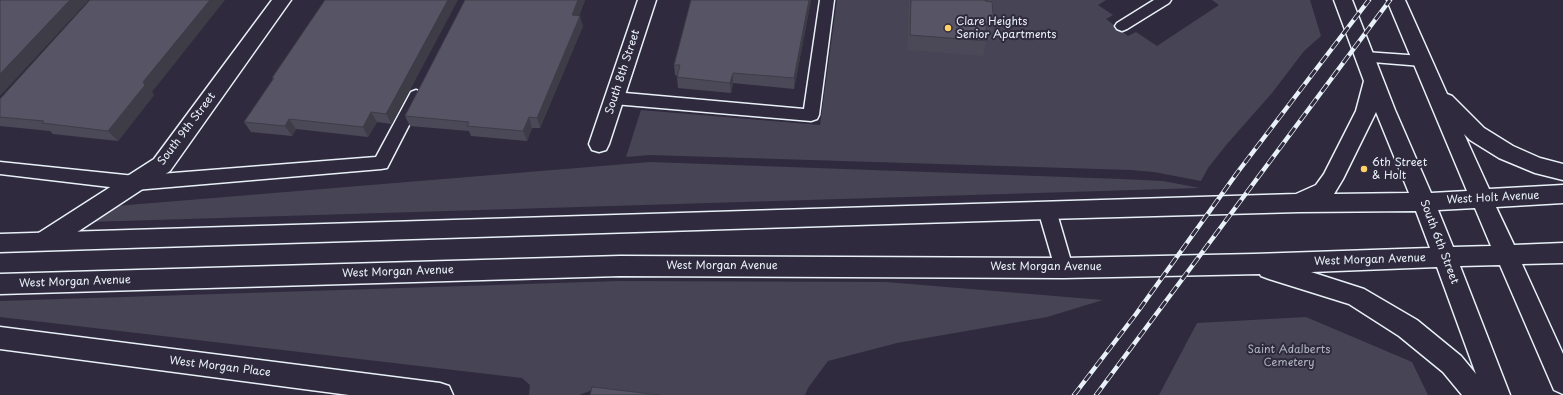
<!DOCTYPE html>
<html>
<head>
<meta charset="utf-8">
<style>
	body { margin:0 }
	canvas { display:block; background:#2f2a3d }
</style>
</head>
<body>
<canvas width="1563" height="395"></canvas>
<script>
const context = document.querySelector('canvas').getContext('2d');
context.lineJoin = 'round';
function fill(path, color) { context.fillStyle = color; context.fill(path, 'evenodd'); }
const toPath = rows => new Path2D(rows.map(r => 'M' + r).join(''));
function strokePath(path, color, width, dash) { context.strokeStyle = color; context.lineWidth = width; context.lineCap = dash ? 'butt' : 'round'; context.setLineDash(dash || []); context.stroke(path); }
function drawText(font, color, halo, rows, align = 'center') {
  context.font = font + ' "Playpen Sans",sans-serif'; context.lineWidth = 4; context.setLineDash([]); context.textBaseline = 'middle'; context.strokeStyle = halo; context.fillStyle = color; for (const [text, x, y, turn = 0] of rows) {
    context.save(); context.translate(x, y); context.rotate((+turn || 0) * Math.PI / 180); context.textAlign = isNaN(turn) ? turn : align; if (halo) context.strokeText(text, 0, 0); context.fillText(text, 0, 0); context.restore();
  }
}
fill(toPath([
	[837,0,1106,0,1098,5,1113,15,1106,19,1128,36,1136,32,1157,46,1219,5,1212,0,1310,0,1321,36,1304,51,1272,93,1227,144,1208,168,1201,181,1154,172,1131,170,650,155,626,157,641,110,820,125],
	[650,162,1121,179,1163,181,1200,188,88,222,116,206],
	[619,281,886,282,1103,300,1047,317,897,343,828,361,808,388,805,395,654,395,595,389,579,395,529,395,530,385,522,378,0,317,0,301],
	[1306,317,1412,362,1428,395,1159,395,1197,323]
]), '#464455');
const lane = toPath([
	[820,0,834,0,819,115,817,119,811,121,614,104,609,102,606,98,609,94,614,92,804,109,820,0],
	[1154,0,1171,0,1169,3,1127,29,1122,31,1117,29,1115,26,1117,23,1154,0],
	[1365,52,1422,56,1427,57,1429,61,1427,65,1422,66,1360,61,1358,57,1360,53,1365,52],
	[416,90,421,92,424,96,387,168,381,169,135,190,0,174,0,162,135,176,376,157,411,92,416,90],
	[1047,203,1053,205,1056,210,1073,268,1070,273,1064,276,1058,273,1055,268,1038,210,1041,205,1047,203]
]);
const street = toPath([
	[272,0,291,0,170,171,53,248,45,250,37,248,34,241,37,234,154,159,272,0],
	[638,0,656,0,609,144,606,150,599,152,592,150,589,144,638,0],
	[0,327,440,383,449,386,453,395,349,395,0,349,0,327]
]);
const secondary = toPath([
	[1334,0,1352,0,1395,110,1431,193,1467,191,1387,0,1405,0,1447,94,1452,96,1484,128,1513,146,1540,158,1563,164,1563,180,1535,173,1499,158,1470,140,1464,134,1489,189,1563,185,1563,203,1496,207,1514,245,1563,243,1563,263,1522,264,1563,354,1563,394,1554,390,1500,265,1460,266,1510,395,1462,395,1443,372,1399,336,1349,304,1269,279,1261,276,1260,274,1064,278,620,276,0,294,0,274,620,256,1064,258,1254,254,1430,248,1416,211,1299,212,1047,219,0,252,0,234,1296,194,1316,185,1324,174,1356,111,1364,81,1334,0],
	[1376,112,1409,193,1334,194,1343,179,1376,112],
	[1475,208,1491,246,1453,247,1438,210,1475,208],
	[1437,267,1476,374,1461,356,1417,320,1364,289,1311,272,1437,267]
]);
strokePath(lane, '#e8f1f8', 3);
strokePath(street, '#e8f1f8', 3);
strokePath(secondary, '#e8f1f8', 3);
fill(lane, '#2f2a3d');
fill(street, '#2f2a3d');
fill(secondary, '#2f2a3d');
const rail = toPath([
	[1074,395,1136,314,1237,173,1369,0],
	[1096,395,1390,0]
]);
strokePath(rail, '#e8f1f8', 4.5);
strokePath(rail, '#2f2a3d', 3, [9]);
fill(toPath([
	[325,0,392,124,377,122,368,137,296,129,292,136,251,132,244,122,273,79,272,78],
	[465,0,585,0,579,16,583,26,540,128,532,128,527,141,471,136,469,131,410,126,405,116],
	[811,0,794,89,733,83,731,93,678,88,677,77,677,76,675,75,674,65],
	[909,0,985,0,994,24,990,40,987,40,983,56,907,50],
	[152,92,154,95,118,141,53,134,50,131,0,126,0,99]
]), '#4b4957');
fill(toPath([
	[70,0,89,0,0,96,0,74],
	[210,0,225,0,152,92,154,95,118,141,108,131,143,82],
	[448,0,458,0,392,124,386,114],
	[578,0,585,0,575,26,572,15],
	[809,0,811,0,794,89,794,78],
	[580,16,583,26,540,128,537,118],
	[733,73,733,83,731,93,730,83],
	[371,112,377,122,368,137,363,127],
	[529,117,532,128,527,141,523,131],
	[289,119,296,129,292,136,285,126]
]), '#3d3c47');
const building = toPath([
	[0,0,70,0,0,74,0,0],
	[90,0,210,0,143,82,145,85,108,131,42,123,44,121,0,117,0,99,90,0],
	[325,0,448,0,386,114,371,112,363,127,289,119,285,126,244,122,274,78,272,78,325,0],
	[465,0,578,0,572,15,580,16,537,118,529,117,523,131,467,126,469,122,405,116,465,0],
	[691,0,809,0,794,78,733,73,730,83,677,77,680,65,674,65,691,0],
	[911,0,985,0,985,1,992,2,994,24,986,24,987,41,910,35,911,0],
	[592,387,660,395,590,395,592,387]
]);
fill(building, '#575565');
strokePath(building, '#3d3c47', 1);
for (const [x, y, r, color] of [
	[948,28,4,"#ffd166"],
	[1364,169,4,"#ffd166"]
]) { const dot = new Path2D(); dot.arc(x, y, r, 0, 2 * Math.PI); context.fillStyle = color; context.fill(dot); strokePath(dot, '#2f2a3d', 1.5); }
drawText('11px', '#e8f1f8', '#2f2a3d', [
	["Clare Heights",956,22],
	["Senior Apartments",956,35],
	["6th Street",1372,163],
	["& Holt",1372,176]
], 'left');
drawText('11px', '#e8f1f8', '#2f2a3d', [
	["South 8th Street",623,72,-72],
	["South 9th Street",187,129,-53],
	["West Holt Avenue",1493,198,-3],
	["South 6th Street",1439,242,69],
	["West Morgan Avenue",1370,260,-2],
	["West Morgan Avenue",722,266],
	["West Morgan Avenue",1046,267],
	["West Morgan Avenue",398,272,-2],
	["West Morgan Avenue",75,282,-2],
	["West Morgan Place",220,367,7]
]);
drawText('11px', '#afb4bf', '#2f2a3d', [
	["Saint Adalberts",1289,350],
	["Cemetery",1289,363]
]);
</script>
</body>
</html>
